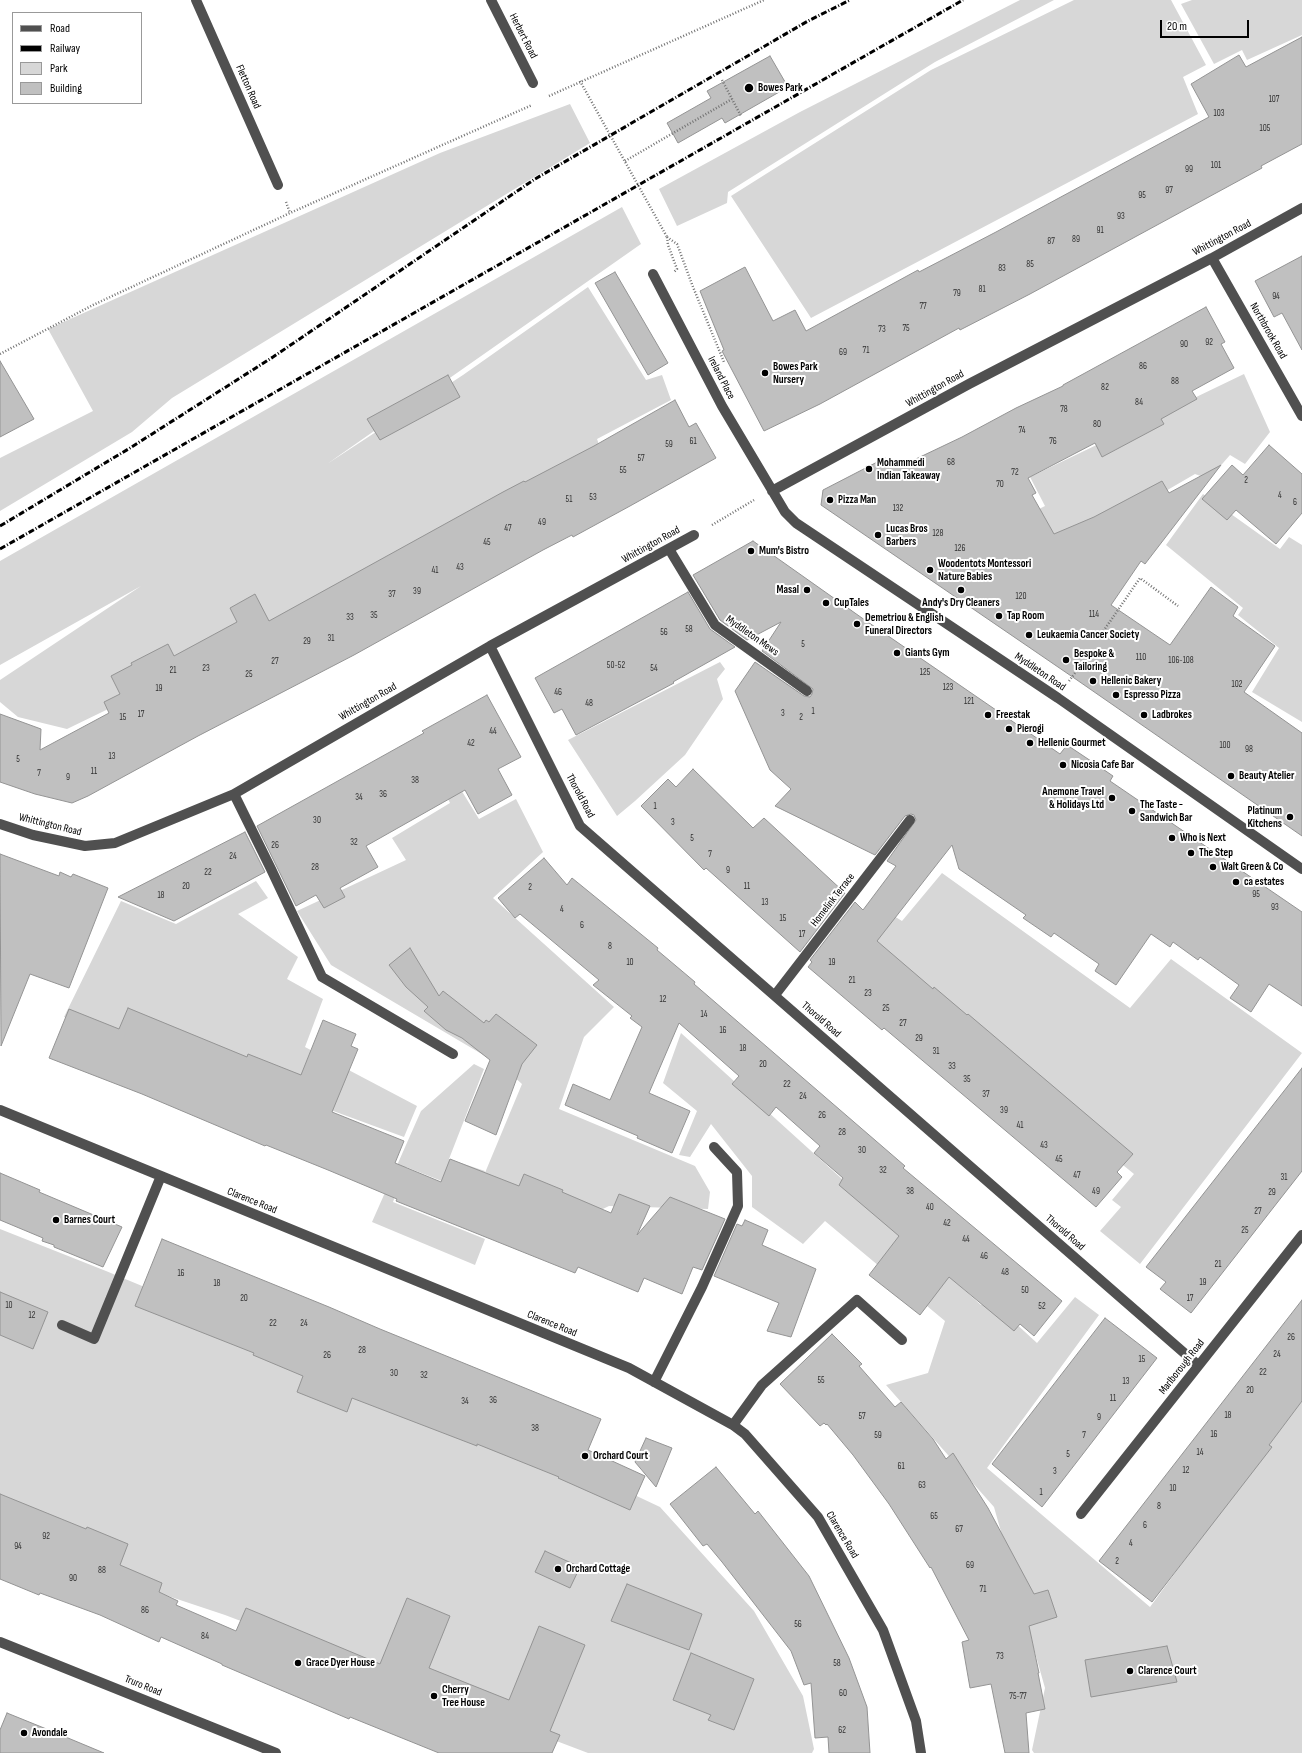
<!DOCTYPE html>
<html>
<head>
<meta charset="utf-8">
<style>
	body { margin:0 }
	#map { position:relative; width:1302px; height:1753px; overflow:hidden; background:#fff; font-family:"Sofia Sans Condensed",sans-serif }
	canvas { display:block }
	.legend { position:absolute; left:12px; top:12px; width:130px; height:92px; box-sizing:border-box; background:#fff; border:1px solid #999; margin:0; padding:5px 7px; list-style:none; font-size:12px; color:#000 }
	.legend li { display:flex; align-items:center; gap:8px; height:20px }
	.legend b { width:20px; border:1px solid #999 }
	.scale { position:absolute; left:1160px; top:20px; width:89px; height:18px; box-sizing:border-box; border:2px solid #000; border-top:0; padding-left:5px; font-size:12px; line-height:14px; white-space:nowrap; color:#000; -webkit-text-stroke:3px #fff; paint-order:stroke }
</style>
</head>
<body>
<div id="map">
<canvas width="1302" height="1753"></canvas>
<ul class="legend">
<li><b style="height:5px;background:#505050"></b>Road</li>
<li><b style="height:5px;background:#000"></b>Railway</li>
<li><b style="height:11px;background:#d7d7d7"></b>Park</li>
<li><b style="height:11px;background:#c0c0c0"></b>Building</li>
</ul>
<div class="scale">20 m</div>
</div>
<script>
const context = document.querySelector('canvas').getContext('2d');
context.lineJoin = 'round';
function fill(path, color) { context.fillStyle = color; context.fill(path, 'evenodd'); }
const toPath = rows => new Path2D(rows.map(r => 'M' + r).join(''));
function strokePath(path, color, width, dash) { context.strokeStyle = color; context.lineWidth = width; context.lineCap = dash ? 'butt' : 'round'; context.setLineDash(dash || []); context.stroke(path); }
function drawText(font, color, halo, rows, align = 'center') {
  context.font = font + ' "Sofia Sans Condensed",sans-serif'; context.lineWidth = 4; context.setLineDash([]); context.textBaseline = 'middle'; context.strokeStyle = halo; context.fillStyle = color; for (const [text, x, y, turn = 0] of rows) {
    context.save(); context.translate(x, y); context.rotate((+turn || 0) * Math.PI / 180); context.textAlign = isNaN(turn) ? turn : align; if (halo) context.strokeText(text, 0, 0); context.fillText(text, 0, 0); context.restore();
  }
}
fill(toPath([
	[1020,0,1054,0,935,62,728,192,727,203,677,226,659,189,800,112],
	[1074,0,1171,0,1206,65,1183,77,1198,114,811,318,731,196,931,70],
	[1192,0,1302,0,1302,35,1247,60,1242,50,1214,64,1181,4],
	[570,104,590,143,172,398,132,432,0,511,0,458,93,411,48,329,440,153],
	[622,207,641,244,327,464,463,375,588,287,646,380,662,375,671,400,597,439,607,467,67,729,18,717,0,702,0,680,141,586,0,665,0,561],
	[1244,374,1270,432,1245,464,1230,455,1209,479,1195,474,1095,532,1081,568,1009,524,1045,506,1030,477],
	[1203,494,1280,549,1289,537,1302,545,1302,722,1252,692,1279,648,1238,615,1243,608,1166,545],
	[720,662,725,669,717,679,723,699,685,755,635,801,617,816,568,740],
	[450,772,479,819,516,799,543,852,493,898,614,1007,584,1037,559,1109,695,1166,710,1192,708,1209,609,1206,565,1227,477,1192,522,1084,502,1066,331,965,297,911,406,860,392,838,450,803,438,778],
	[942,873,1130,1008,1171,959,1302,1053,1140,1264,1100,1231,1121,1207,1112,1200,1134,1174,948,1022,861,949,873,903,902,921],
	[256,881,268,898,238,914,298,957,287,979,323,999,305,1047,417,1106,404,1137,336,1112,112,1036,64,1017,121,901,176,924],
	[681,1033,981,1305,988,1298,1037,1343,1075,1297,1099,1315,987,1468,1150,1607,1302,1400,1302,1753,1034,1753,1032,1750,1045,1688,994,1507,886,1385,928,1373,945,1321,825,1221,803,1244,752,1207,752,1176,711,1124,690,1157,679,1155,697,1111,663,1083],
	[474,1064,484,1069,449,1159,485,1171,475,1194,406,1167,393,1202,485,1239,475,1265,372,1222,421,1111],
	[0,1229,106,1271,556,1458,660,1507,754,1611,803,1696,814,1749,812,1753,588,1753,225,1615,0,1540]
]), '#d7d7d7');
const building = toPath([
	[1302,37,1302,144,1261,166,1262,168,1240,180,1030,294,960,330,959,328,820,404,764,431,722,351,724,350,700,291,745,267,773,321,795,310,806,331,918,270,919,272,996,232,1209,117,1191,84,1239,55,1246,67,1302,37],
	[770,56,788,87,725,123,722,118,678,143,667,123,711,98,707,91,770,56],
	[1302,256,1302,350,1282,313,1274,317,1255,281,1302,256],
	[615,272,668,363,648,375,595,283,615,272],
	[1206,307,1225,342,1221,344,1234,368,1192,391,1197,399,1161,419,1164,424,1102,457,1095,443,1028,478,1036,493,1032,495,1054,534,1094,517,1162,481,1169,493,1221,465,1145,564,1141,561,1111,605,1170,645,1211,587,1238,607,1233,616,1275,646,1244,692,1302,733,1302,836,1077,680,821,505,823,490,885,458,899,467,962,437,1016,408,1063,386,1063,385,1206,307],
	[0,361,34,419,0,437,0,361],
	[448,375,460,397,380,440,367,419,448,375],
	[675,400,689,427,696,423,716,458,630,506,573,537,572,535,543,550,354,655,198,736,88,796,72,803,35,794,0,782,0,714,41,729,40,750,109,713,104,702,120,694,111,676,132,665,131,663,168,644,174,656,237,622,230,608,255,594,269,621,503,492,524,481,525,482,594,446,675,400],
	[1269,445,1302,474,1302,513,1276,544,1236,510,1227,520,1202,499,1232,465,1243,475,1269,445],
	[753,541,862,618,1060,754,1067,745,1091,761,1113,776,1110,781,1302,912,1302,1006,1269,984,1251,1012,1230,998,1239,985,1200,957,1198,960,1173,942,1170,947,1151,934,1116,985,1095,971,1099,964,1054,933,1051,937,1023,918,1026,915,959,869,952,845,877,941,933,989,934,987,967,1015,968,1014,1133,1154,1117,1172,1122,1177,1096,1207,884,1028,882,1030,808,967,812,962,810,960,855,902,863,910,896,866,887,861,916,820,914,815,911,814,905,816,875,855,775,806,791,789,770,770,735,691,755,662,804,696,810,697,812,694,813,689,762,651,781,622,747,640,720,620,693,575,753,541],
	[688,592,710,629,735,647,673,682,674,683,576,735,562,709,554,713,535,678,688,592],
	[487,695,521,757,498,769,512,795,478,814,465,790,366,846,378,867,340,888,345,897,324,908,316,895,296,906,257,826,424,733,422,731,487,695],
	[693,769,753,828,764,818,845,893,800,952,706,868,704,870,641,806,668,779,676,787,693,769],
	[245,832,265,872,174,921,118,897,245,832],
	[0,854,59,876,60,872,71,877,73,874,108,888,69,988,30,974,1,1046,0,854],
	[544,858,567,885,572,878,658,948,657,950,695,982,694,984,905,1166,903,1168,1062,1301,1034,1336,1020,1324,1014,1331,949,1277,920,1315,869,1275,899,1236,839,1185,843,1178,814,1153,820,1146,776,1107,769,1116,732,1084,739,1076,679,1023,649,1093,690,1111,672,1153,637,1138,638,1136,565,1105,573,1084,610,1100,642,1027,630,1018,632,1016,593,985,599,980,520,914,515,918,498,898,544,858],
	[410,948,439,996,443,991,484,1023,486,1020,489,1022,496,1014,537,1045,522,1064,496,1135,465,1121,490,1060,462,1038,446,1030,424,1011,428,1007,406,987,389,965,410,948],
	[128,1008,247,1057,248,1054,301,1075,323,1020,356,1034,351,1046,358,1049,332,1112,404,1141,395,1163,441,1182,450,1159,519,1186,524,1174,563,1190,562,1192,611,1213,619,1194,650,1206,637,1235,670,1197,725,1219,702,1270,693,1267,682,1294,644,1278,638,1292,578,1267,575,1273,396,1201,397,1199,328,1170,266,1145,265,1146,142,1094,49,1058,69,1009,119,1029,128,1008],
	[1302,1068,1302,1171,1191,1313,1160,1289,1166,1282,1146,1267,1302,1068],
	[0,1173,40,1190,39,1192,122,1227,103,1267,54,1247,54,1245,42,1241,43,1238,0,1220,0,1173],
	[745,1220,768,1230,762,1245,816,1269,791,1337,767,1331,779,1303,714,1276,737,1224,742,1226,745,1220],
	[162,1239,329,1307,380,1329,601,1419,588,1450,645,1476,630,1510,558,1478,559,1477,477,1444,477,1446,352,1398,347,1412,297,1392,303,1376,253,1355,254,1353,135,1306,162,1239],
	[0,1292,48,1312,33,1349,0,1335,0,1292],
	[1302,1300,1302,1401,1269,1445,1272,1447,1152,1602,1099,1561,1302,1300],
	[1105,1318,1157,1358,1042,1507,992,1464,1105,1318],
	[832,1334,862,1364,859,1366,895,1407,901,1402,933,1439,946,1459,953,1453,988,1508,1034,1594,1048,1590,1057,1617,1029,1626,1039,1673,1038,1673,1045,1709,1026,1713,1029,1753,1005,1753,991,1684,970,1688,962,1642,969,1640,931,1567,930,1568,889,1504,853,1455,827,1424,826,1425,824,1423,820,1426,780,1384,832,1334],
	[646,1438,672,1448,656,1487,635,1462,646,1438],
	[716,1467,755,1514,758,1511,809,1576,849,1658,867,1707,870,1753,829,1753,828,1737,815,1738,811,1683,804,1685,791,1651,722,1562,707,1544,703,1546,670,1504,716,1467],
	[0,1494,86,1529,87,1527,128,1544,120,1565,162,1583,159,1592,178,1601,176,1605,236,1631,246,1608,380,1664,407,1598,450,1616,429,1668,509,1700,539,1626,585,1645,550,1731,560,1735,552,1753,439,1753,350,1717,349,1719,222,1665,222,1664,161,1637,159,1642,100,1615,40,1593,39,1595,0,1579,0,1494],
	[545,1551,580,1567,570,1588,535,1572,545,1551],
	[627,1584,702,1614,689,1650,611,1621,627,1584],
	[1167,1646,1177,1682,1091,1697,1085,1660,1167,1646],
	[691,1653,754,1679,734,1730,708,1720,711,1715,673,1700,691,1653],
	[7,1713,44,1728,104,1753,0,1753,0,1730,7,1713]
]);
fill(building, '#c0c0c0');
strokePath(building, '#949494', 1);
strokePath(toPath([
	[722,80,741,116],
	[549,96,764,0],
	[625,161,732,99],
	[286,202,290,213],
	[667,237,677,244,693,287,724,362],
	[667,237,668,245,677,269,674,272],
	[0,354,93,305,290,213,532,105],
	[712,525,754,500],
	[1100,636,1140,578,1178,606],
	[1069,681,1078,669]
]), '#727272', 2.5, [1, 2]);
strokePath(toPath([
	[196,0,278,185],
	[491,0,533,83],
	[1212,258,1302,416],
	[653,274,722,406,785,512,796,523,1058,698,1302,869],
	[772,491,969,384,1212,258,1302,208],
	[669,549,715,625,807,691],
	[490,646,580,826,1198,1365],
	[234,794,271,869,322,977,453,1054],
	[0,824,33,835,85,846,115,843,234,794,490,646,694,535],
	[775,995,910,820],
	[0,1110,629,1368,733,1425,745,1434,818,1517,883,1630,916,1721,921,1753],
	[62,1325,94,1339,161,1176],
	[654,1382,702,1287,738,1206,737,1172,714,1147],
	[733,1425,762,1385,857,1300,902,1340],
	[1081,1514,1302,1235],
	[0,1642,276,1753]
]), '#505050', 10);
strokePath(toPath([
	[0,526,130,448,273,357,535,179,808,21,850,0],
	[0,549,963,0]
]), '#000', 3, [6, 2, 1, 2]);
strokePath(toPath([
	[580,81,667,237]
]), '#727272', 2.5, [1, 2]);
for (const [x, y, r, color] of [
	[749,88,5,"#000"],
	[765,373,4,"#000"],
	[869,469,4,"#000"],
	[830,500,4,"#000"],
	[878,535,4,"#000"],
	[751,551,4,"#000"],
	[930,570,4,"#000"],
	[807,590,4,"#000"],
	[961,590,4,"#000"],
	[826,603,4,"#000"],
	[999,616,4,"#000"],
	[857,624,4,"#000"],
	[1029,635,4,"#000"],
	[897,653,4,"#000"],
	[1066,660,4,"#000"],
	[1093,681,4,"#000"],
	[1116,695,4,"#000"],
	[988,715,4,"#000"],
	[1144,715,4,"#000"],
	[1009,729,4,"#000"],
	[1030,743,4,"#000"],
	[1063,765,4,"#000"],
	[1231,776,4,"#000"],
	[1112,798,4,"#000"],
	[1132,811,4,"#000"],
	[1290,817,4,"#000"],
	[1172,838,4,"#000"],
	[1191,853,4,"#000"],
	[1213,867,4,"#000"],
	[1236,882,4,"#000"],
	[56,1220,4,"#000"],
	[585,1456,4,"#000"],
	[558,1569,4,"#000"],
	[298,1663,4,"#000"],
	[1130,1671,4,"#000"],
	[434,1696,4,"#000"],
	[24,1733,4,"#000"]
]) { const dot = new Path2D(); dot.arc(x, y, r, 0, 2 * Math.PI); context.fillStyle = color; context.fill(dot); strokePath(dot, '#fff', 1.5); }
drawText('9px', '#303030', null, [
	["107",1274,100],
	["103",1219,114],
	["105",1265,129],
	["101",1216,166],
	["99",1189,170],
	["97",1169,191],
	["95",1142,196],
	["93",1121,217],
	["91",1100,231],
	["89",1076,240],
	["87",1051,242],
	["85",1030,265],
	["83",1002,269],
	["81",982,290],
	["79",957,294],
	["94",1276,297],
	["77",923,307],
	["75",906,329],
	["73",882,330],
	["92",1209,343],
	["90",1184,345],
	["71",866,351],
	["69",843,353],
	["86",1143,367],
	["88",1175,382],
	["82",1105,388],
	["84",1139,403],
	["78",1064,410],
	["80",1097,425],
	["74",1022,431],
	["61",693,442],
	["76",1053,442],
	["59",669,445],
	["57",641,459],
	["68",951,463],
	["55",623,471],
	["72",1015,473],
	["2",1246,481],
	["70",1000,485],
	["4",1280,496],
	["53",593,498],
	["51",569,500],
	["6",1295,503],
	["132",898,509],
	["49",542,523],
	["47",508,529],
	["128",938,534],
	["45",487,543],
	["126",960,549],
	["43",460,568],
	["41",435,571],
	["39",417,592],
	["37",392,595],
	["120",1021,597],
	["114",1094,615],
	["35",374,616],
	["33",350,618],
	["58",689,630],
	["56",664,633],
	["31",331,639],
	["29",307,642],
	["5",803,645],
	["110",1141,658],
	["106-108",1181,661],
	["27",275,662],
	["50-52",616,666],
	["23",206,669],
	["54",654,669],
	["21",173,671],
	["125",925,673],
	["25",249,675],
	["102",1237,685],
	["123",948,688],
	["19",159,689],
	["46",558,693],
	["121",969,702],
	["48",589,704],
	["1",813,712],
	["3",783,714],
	["17",141,715],
	["15",123,718],
	["2",801,718],
	["44",493,732],
	["42",471,744],
	["100",1225,746],
	["98",1249,750],
	["13",112,757],
	["5",18,760],
	["11",94,772],
	["7",39,774],
	["9",68,778],
	["38",415,781],
	["36",383,795],
	["34",359,798],
	["1",655,807],
	["30",317,821],
	["3",673,823],
	["5",692,839],
	["32",354,843],
	["26",275,846],
	["7",710,855],
	["24",233,857],
	["28",315,868],
	["9",728,871],
	["22",208,873],
	["20",186,887],
	["11",747,887],
	["2",530,888],
	["95",1256,895],
	["18",161,896],
	["13",765,903],
	["93",1275,908],
	["4",562,910],
	["15",783,919],
	["6",582,926],
	["17",802,935],
	["8",610,947],
	["10",630,963],
	["19",832,963],
	["21",852,981],
	["23",868,994],
	["12",663,1000],
	["25",886,1009],
	["14",704,1015],
	["27",903,1024],
	["16",723,1031],
	["29",919,1039],
	["18",743,1049],
	["31",936,1052],
	["20",763,1065],
	["33",952,1067],
	["35",967,1080],
	["22",787,1085],
	["37",986,1095],
	["24",803,1097],
	["39",1004,1111],
	["26",822,1116],
	["41",1020,1126],
	["28",842,1133],
	["43",1044,1146],
	["30",862,1151],
	["45",1059,1160],
	["32",883,1171],
	["47",1077,1176],
	["31",1284,1178],
	["38",910,1192],
	["49",1096,1192],
	["29",1272,1193],
	["40",930,1208],
	["27",1258,1212],
	["42",947,1224],
	["25",1245,1231],
	["44",966,1240],
	["46",984,1257],
	["21",1218,1265],
	["48",1005,1273],
	["16",181,1274],
	["19",1203,1283],
	["18",217,1284],
	["50",1025,1291],
	["20",244,1299],
	["17",1190,1299],
	["10",9,1306],
	["52",1042,1307],
	["12",32,1316],
	["22",273,1324],
	["24",304,1324],
	["26",1291,1338],
	["28",362,1351],
	["24",1277,1355],
	["26",327,1356],
	["15",1142,1360],
	["22",1263,1373],
	["30",394,1374],
	["32",424,1376],
	["55",821,1381],
	["13",1126,1382],
	["20",1250,1391],
	["11",1113,1399],
	["36",493,1401],
	["34",465,1402],
	["18",1228,1416],
	["57",862,1417],
	["9",1099,1418],
	["38",535,1429],
	["16",1214,1435],
	["59",878,1436],
	["7",1084,1436],
	["14",1200,1453],
	["5",1068,1455],
	["61",901,1467],
	["12",1186,1471],
	["3",1055,1472],
	["63",922,1486],
	["10",1173,1489],
	["1",1041,1493],
	["8",1159,1507],
	["65",934,1517],
	["6",1145,1526],
	["67",959,1530],
	["92",46,1537],
	["4",1131,1544],
	["94",18,1547],
	["2",1117,1562],
	["69",970,1566],
	["88",102,1571],
	["90",73,1579],
	["71",983,1590],
	["86",145,1611],
	["56",798,1625],
	["84",205,1637],
	["73",1000,1657],
	["58",837,1664],
	["60",843,1694],
	["75-77",1018,1697],
	["62",842,1731]
]);
drawText('11px', '#000', '#fff', [
	["Herbert Road",523,36,63],
	["Fletton Road",248,87,66],
	["Whittington Road",1222,238,-28],
	["Northbrook Road",1268,331,60],
	["Ireland Place",721,378,63],
	["Whittington Road",935,389,-29],
	["Whittington Road",651,545,-29],
	["Myddleton Mews",752,636,35],
	["Myddleton Road",1040,672,34],
	["Whittington Road",368,702,-30],
	["Thorold Road",580,796,62],
	["Whittington Road",50,825,14],
	["Homelink Terrace",833,900,-52],
	["Thorold Road",821,1020,41],
	["Clarence Road",252,1201,22],
	["Thorold Road",1065,1233,41],
	["Clarence Road",552,1324,22],
	["Marlborough Road",1182,1367,-52],
	["Clarence Road",842,1535,59],
	["Truro Road",143,1686,22]
]);
drawText('bold 11px', '#000', '#fff', [
	["Bowes Park",758,88],
	["Bowes Park",773,367],
	["Nursery",773,380],
	["Mohammedi",877,463],
	["Indian Takeaway",877,476],
	["Pizza Man",838,500],
	["Lucas Bros",886,529],
	["Barbers",886,542],
	["Mum's Bistro",759,551],
	["Woodentots Montessori",938,564],
	["Nature Babies",938,577],
	["Masal",799,590,"right"],
	["CupTales",834,603],
	["Andy's Dry Cleaners",961,603,"center"],
	["Tap Room",1007,616],
	["Demetriou & English",865,618],
	["Funeral Directors",865,631],
	["Leukaemia Cancer Society",1037,635],
	["Giants Gym",905,653],
	["Bespoke &",1074,654],
	["Tailoring",1074,667],
	["Hellenic Bakery",1101,681],
	["Espresso Pizza",1124,695],
	["Freestak",996,715],
	["Ladbrokes",1152,715],
	["Pierogi",1017,729],
	["Hellenic Gourmet",1038,743],
	["Nicosia Cafe Bar",1071,765],
	["Beauty Atelier",1239,776],
	["Anemone Travel",1104,792,"right"],
	["& Holidays Ltd",1104,805,"right"],
	["The Taste -",1140,805],
	["Sandwich Bar",1140,818],
	["Platinum",1282,811,"right"],
	["Kitchens",1282,824,"right"],
	["Who is Next",1180,838],
	["The Step",1199,853],
	["Walt Green & Co",1221,867],
	["ca estates",1244,882],
	["Barnes Court",64,1220],
	["Orchard Court",593,1456],
	["Orchard Cottage",566,1569],
	["Grace Dyer House",306,1663],
	["Clarence Court",1138,1671],
	["Cherry",442,1690],
	["Tree House",442,1703],
	["Avondale",32,1733]
], 'left');
</script>
</body>
</html>
